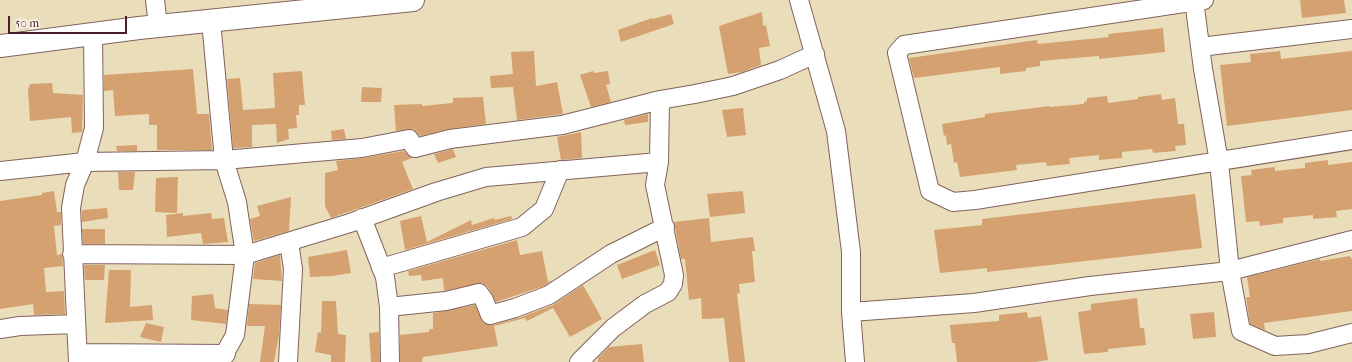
<!DOCTYPE html>
<html>
<head>
<meta charset="utf-8">
<style>
	body { margin:0 }
	#map { position:relative; width:1352px; height:362px; overflow:hidden; background:#e9deb9; font-family:"IM FELL French Canon",serif }
	canvas { display:block }
	.scale { position:absolute; left:8px; top:16px; width:119px; height:18px; box-sizing:border-box; border:2px solid #4a1f2b; border-top:0; padding-left:5px; font-size:12px; line-height:14px; white-space:nowrap; color:#4a1f2b; -webkit-text-stroke:3px #fbf7ec; paint-order:stroke }
</style>
</head>
<body>
<div id="map">
<canvas width="1352" height="362"></canvas>
<div class="scale">50 m</div>
</div>
<script>
const context = document.querySelector('canvas').getContext('2d');
context.lineJoin = 'round';
function fill(path, color) { context.fillStyle = color; context.fill(path, 'evenodd'); }
const toPath = rows => new Path2D(rows.map(r => 'M' + r).join(''));
function strokePath(path, color, width, dash) { context.strokeStyle = color; context.lineWidth = width; context.lineCap = dash ? 'butt' : 'round'; context.setLineDash(dash || []); context.stroke(path); }
fill(toPath([
	[1300,0,1344,0,1346,13,1302,18],
	[762,12,763,26,766,25,770,46,759,48,761,65,742,72,728,74,719,26],
	[671,14,674,24,621,42,618,30,652,18,653,19],
	[1163,28,1165,52,1099,59,1099,56,1040,61,1040,66,1026,68,1026,71,1000,74,1000,67,914,78,909,58,1037,40,1038,44,1109,37,1108,34],
	[534,51,536,86,557,82,563,114,517,120,513,87,491,88,490,76,513,74,511,52],
	[1280,51,1281,59,1352,51,1352,110,1227,126,1220,65,1251,62,1250,54],
	[193,69,197,114,209,114,212,150,157,150,157,125,149,125,149,114,115,116,113,90,104,91,104,75],
	[302,71,305,105,299,105,299,115,296,115,297,128,288,129,289,139,277,143,276,124,252,125,252,147,233,148,227,79,240,78,243,110,275,108,273,73],
	[593,71,594,73,608,71,610,84,606,85,611,102,591,107,580,75],
	[52,83,53,93,83,95,82,132,72,133,71,117,30,121,28,89,30,84],
	[362,87,382,88,381,102,361,102],
	[1161,94,1162,100,1175,98,1178,124,1184,124,1186,145,1175,146,1176,151,1153,153,1152,149,1122,152,1122,158,1099,160,1099,155,1069,158,1070,164,1047,166,1046,162,1016,165,1017,170,960,177,957,162,954,163,951,144,947,145,946,135,944,136,942,124,985,117,985,114,1050,106,1050,107,1084,104,1084,102,1087,101,1087,98,1107,96,1108,103,1138,99,1138,97],
	[483,97,486,124,449,129,420,136,413,129,396,131,394,105,422,104,422,106,453,103,453,98],
	[743,108,746,135,727,137,722,110],
	[648,114,648,122,625,125,624,120],
	[344,129,346,139,332,140,331,131],
	[581,132,582,158,561,160,557,137],
	[137,145,137,151,117,151,116,146],
	[453,149,456,157,438,163,434,154],
	[404,151,412,158,402,162,413,189,331,218,325,206,325,173,338,170,336,161,364,158],
	[1328,160,1328,165,1352,162,1352,209,1336,211,1337,217,1313,219,1313,215,1283,218,1283,223,1260,226,1259,221,1246,222,1241,176,1252,175,1251,170,1275,167,1275,171,1305,168,1305,163],
	[118,172,135,172,133,190,119,190],
	[178,177,177,213,155,212,156,178],
	[54,191,57,212,61,212,61,225,54,226,57,255,62,254,63,266,44,268,46,292,64,291,65,314,34,315,33,304,0,309,0,201,42,195,42,193],
	[743,191,745,213,710,217,707,194],
	[1195,194,1202,248,987,272,987,268,940,273,934,230,982,225,982,219],
	[291,197,289,231,254,241,250,219,260,216,257,206],
	[107,208,108,218,82,222,82,210],
	[183,213,183,216,211,213,212,219,224,218,228,242,203,244,201,233,167,237,166,215],
	[421,216,427,242,471,220,472,225,494,218,495,220,511,216,512,219,405,250,400,221],
	[709,218,711,242,753,237,755,251,752,251,755,282,739,284,740,293,737,294,745,362,729,362,724,318,702,319,701,298,689,300,685,259,681,259,674,222],
	[82,229,105,229,105,244,83,244],
	[517,240,520,255,542,251,548,282,553,280,544,286,496,302,488,287,482,283,444,291,443,278,422,281,421,275,409,276,408,271],
	[347,250,351,273,332,276,310,277,308,257],
	[655,250,660,265,622,279,617,265],
	[280,255,282,281,253,279,255,263],
	[1350,256,1352,259,1352,311,1264,323,1265,330,1250,324,1246,297,1250,297,1247,277,1320,259,1320,261],
	[84,265,105,265,104,280,85,280],
	[109,270,131,270,130,307,152,305,153,320,105,323],
	[583,285,602,319,570,337,553,308,527,321,525,318,494,326,498,346,423,357,422,362,400,362,400,335,429,332,429,329,433,329,433,313,475,305,483,323,493,325,519,318,553,305],
	[213,294,215,308,228,310,226,324,191,320,192,296],
	[1137,298,1140,328,1144,328,1146,345,1108,349,1108,352,1084,354,1078,312,1091,310,1091,304],
	[322,301,336,301,338,334,346,335,345,362,331,362,331,355,315,352,318,332,321,333],
	[249,304,281,305,279,335,274,362,260,362,265,326,247,326],
	[1027,312,1028,318,1041,316,1048,360,1035,362,957,362,955,343,952,343,950,325,999,321,999,315],
	[1214,312,1216,337,1193,339,1190,314],
	[146,323,164,327,161,342,140,337],
	[379,332,380,362,371,362,369,333],
	[642,344,644,362,598,362,598,358,609,347]
]), '#d6a170');
const minor = toPath([
	[155,0,158,26],
	[799,0,836,131,851,252,851,312,855,362],
	[1194,0,1203,69,1219,162,1230,271,1241,331,1275,346,1308,344,1352,333],
	[1204,0,904,45,897,53,930,191,953,202,975,200,1352,140],
	[211,21,224,160,237,202,245,255,235,335,220,362],
	[1200,47,1352,29],
	[0,171,85,162,224,160,362,148,409,139,415,148,450,139,562,125,660,100,695,94,733,86,780,70,815,54],
	[362,218,385,277,389,307,390,362],
	[72,254,245,255,350,223,436,192,486,177,659,162],
	[381,268,522,227,544,209,560,170],
	[389,307,446,301,479,293,484,300,490,315,515,308,549,295,611,254,665,227],
	[851,312,974,303,1090,286,1230,271,1352,240],
	[0,329,20,326,76,324],
	[78,353,226,354],
	[78,362,71,208,75,185,85,162,94,128,93,33],
	[288,362,293,269,289,242],
	[579,362,613,328,645,304,668,292,673,284,674,275,655,185,659,162,660,100]
]);
const tertiary = toPath([
	[0,46,139,28,413,0]
]);
strokePath(minor, '#82625d', 20);
strokePath(tertiary, '#82625d', 24);
strokePath(minor, '#fff', 18);
strokePath(tertiary, '#fff', 22);
</script>
</body>
</html>
